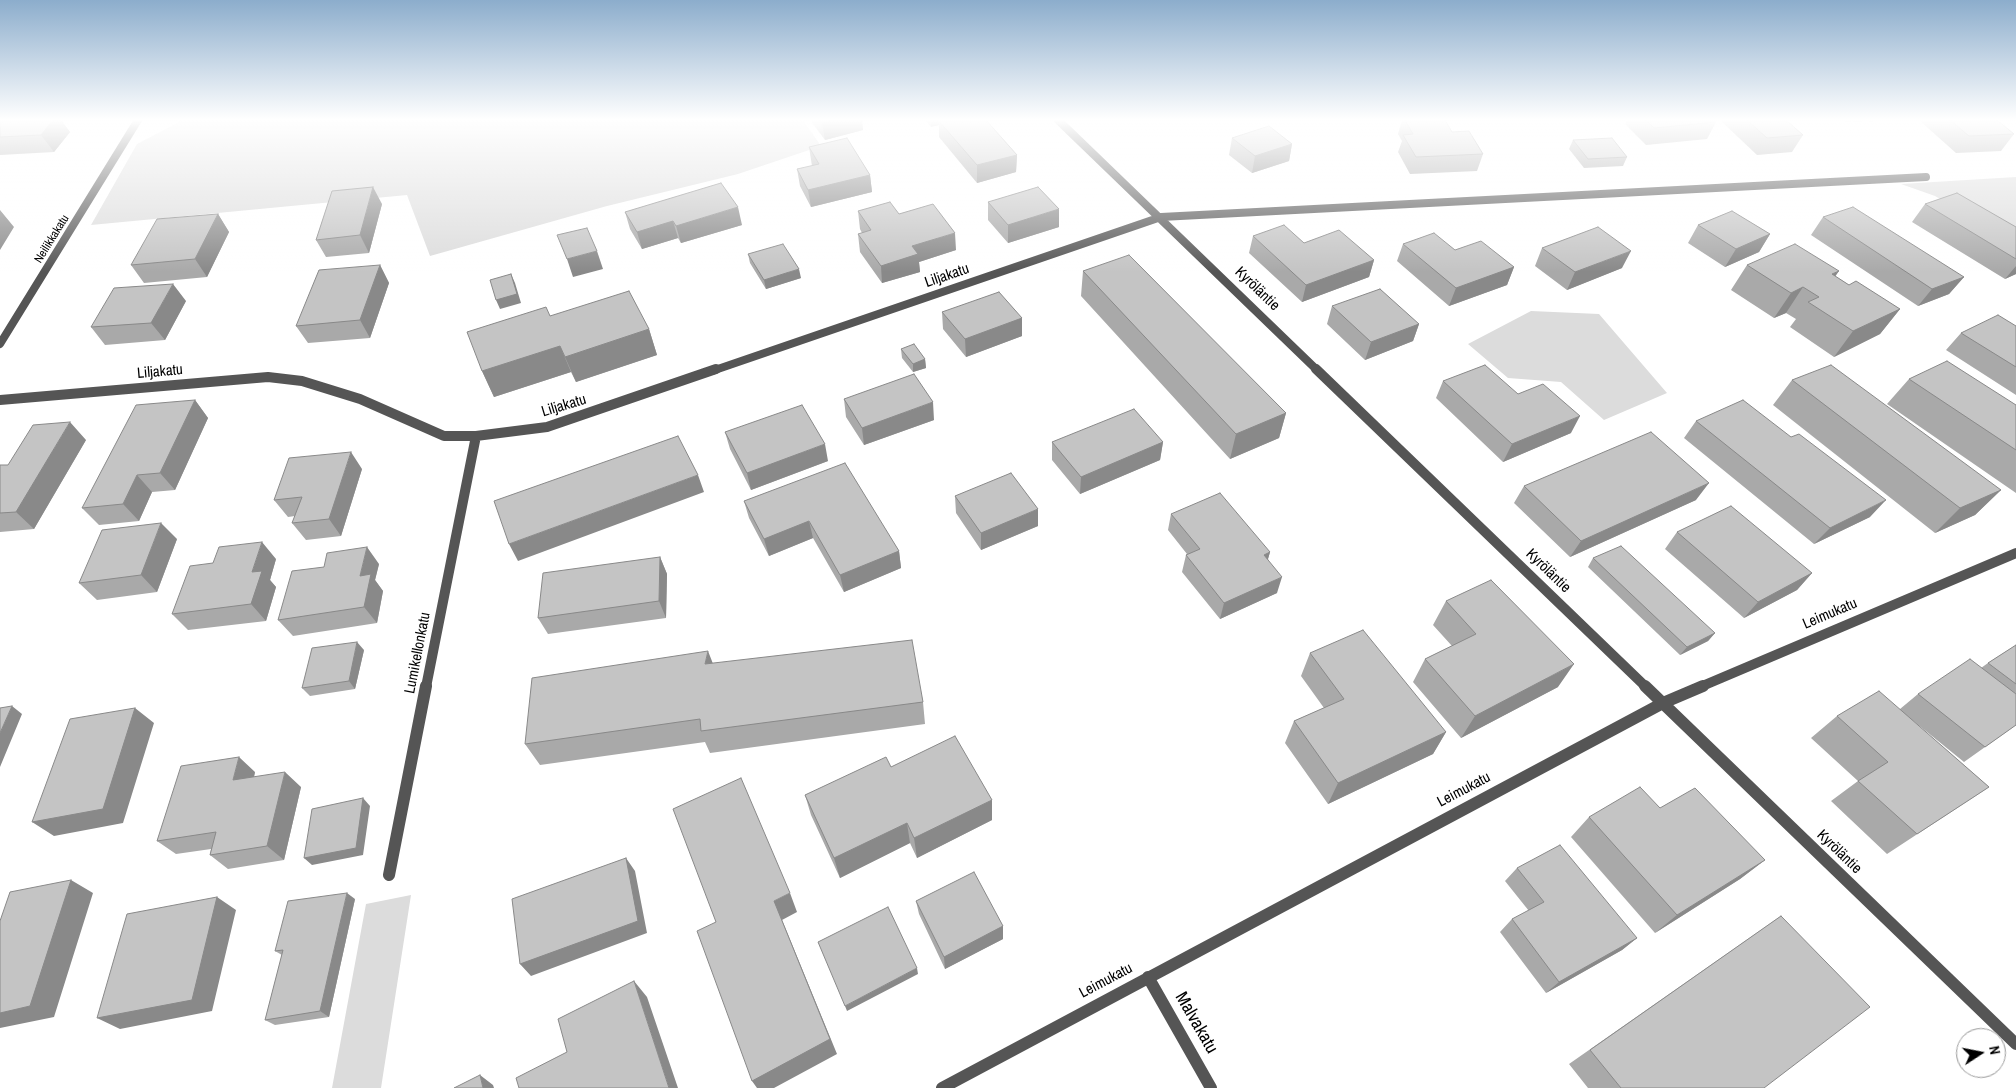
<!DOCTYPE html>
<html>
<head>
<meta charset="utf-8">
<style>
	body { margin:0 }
	#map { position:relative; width:2016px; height:1088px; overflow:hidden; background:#fff; font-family:"Archivo Narrow",sans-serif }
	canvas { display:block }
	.north { position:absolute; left:1956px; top:1028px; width:50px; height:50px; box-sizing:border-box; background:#fff; border:1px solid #999; border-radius:50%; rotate:79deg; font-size:14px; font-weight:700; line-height:20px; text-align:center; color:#000 }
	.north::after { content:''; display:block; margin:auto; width:18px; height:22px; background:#000; clip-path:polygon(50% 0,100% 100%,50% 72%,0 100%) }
</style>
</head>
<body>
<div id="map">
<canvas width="2016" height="1088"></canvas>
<div class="north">N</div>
</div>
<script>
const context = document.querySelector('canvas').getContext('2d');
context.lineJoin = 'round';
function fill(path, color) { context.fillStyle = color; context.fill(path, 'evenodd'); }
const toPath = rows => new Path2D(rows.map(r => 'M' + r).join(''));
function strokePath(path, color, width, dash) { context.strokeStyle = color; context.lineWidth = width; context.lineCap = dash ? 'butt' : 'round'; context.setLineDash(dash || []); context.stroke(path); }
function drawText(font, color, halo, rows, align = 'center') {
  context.font = font + ' "Archivo Narrow",sans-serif'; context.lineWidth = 4; context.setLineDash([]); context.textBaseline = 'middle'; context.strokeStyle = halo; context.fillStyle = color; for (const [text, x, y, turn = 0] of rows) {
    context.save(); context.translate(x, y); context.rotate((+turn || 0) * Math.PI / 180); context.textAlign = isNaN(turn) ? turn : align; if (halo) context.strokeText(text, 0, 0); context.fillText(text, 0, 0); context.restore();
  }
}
fill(toPath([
	[178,120,803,120,821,146,738,174,607,206,430,256,407,195,91,225,137,144,181,121],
	[2016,177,2016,244,1935,196,1901,184],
	[1531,311,1599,314,1667,393,1604,420,1561,382,1508,378,1468,344],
	[411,895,381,1088,332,1088,366,904]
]), '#dcdcdc');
strokePath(toPath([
	[1058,120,1318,371],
	[0,344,138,120],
	[712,371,1161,217,1926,177]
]), '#555', 8);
strokePath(toPath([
	[1316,369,1646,687],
	[0,400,268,377,302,381,360,399,444,436,476,436,547,427,716,369],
	[426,687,476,436],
	[1700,687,2016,553]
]), '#555', 10);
strokePath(toPath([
	[1645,686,2016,1044],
	[389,875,426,686],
	[1148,977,1211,1088],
	[942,1088,1663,703,1703,686]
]), '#555', 12);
fill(toPath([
	[0,120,61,120,70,132,54,152,0,155],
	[810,120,862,120,863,130,825,140],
	[925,120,986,120,1017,155,1016,172,977,183,939,137,939,125,931,127],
	[1402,120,1445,120,1452,132,1483,154,1477,171,1410,174,1398,152,1402,141,1398,134],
	[1627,120,1714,120,1716,122,1707,139,1646,145,1625,124],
	[1720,120,1786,120,1803,135,1792,152,1757,155],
	[1843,120,1880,120,1879,121,1846,122],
	[1919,120,1997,120,2014,134,2001,151,1956,153],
	[1232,138,1292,144,1289,161,1252,173,1229,155],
	[1573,140,1627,157,1623,166,1584,168,1569,149],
	[809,147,870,175,872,192,811,207,800,186,797,169,812,166],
	[988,202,1059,227,1008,243,988,220],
	[382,204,369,253,326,257,316,240],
	[1925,204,2016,227,2016,274,2005,279,1912,222],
	[858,211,899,214,956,250,919,262,920,272,882,283,860,252,858,234,862,233,860,229],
	[625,212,742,225,681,243,678,238,642,249,630,229],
	[218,214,229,232,207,277,144,283,131,265],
	[1823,217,1964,277,1949,294,1918,306,1811,235],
	[1698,225,1770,234,1759,252,1725,267,1688,243],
	[1253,236,1304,243,1374,260,1369,277,1302,302,1249,253],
	[1403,244,1455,250,1514,267,1507,285,1449,306,1397,261],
	[1542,248,1622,268,1567,290,1535,266],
	[748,254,801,278,766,289,750,263],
	[380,265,389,283,370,338,308,343,296,326],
	[1747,265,1835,276,1849,285,1900,309,1880,334,1834,357,1790,327,1796,319,1786,313,1774,318,1731,290],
	[1083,271,1286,413,1279,438,1230,459,1081,296],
	[186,301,165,340,105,345,91,327],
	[1332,306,1419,324,1413,341,1365,360,1327,324],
	[942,312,1022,318,1022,336,966,357,943,329],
	[550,316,649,329,657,355,576,382,571,372,494,397,482,371],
	[2016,326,2016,395,1946,350,1961,333],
	[901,349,925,359,926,368,913,372,902,358],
	[1909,379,2016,405,2016,493,1887,404],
	[1792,380,2001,490,1975,515,1935,533,1773,405],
	[1443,381,1518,394,1571,433,1503,462,1436,398],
	[844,399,934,420,864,445,846,417],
	[195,400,208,418,175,490,152,492,139,521,99,525,82,508],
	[1696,421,1791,437,1870,517,1814,544,1684,438],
	[725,432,828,461,751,490,730,449],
	[86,440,34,529,0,532,0,465,8,465],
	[1052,442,1163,442,1160,460,1080,494,1052,460],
	[362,469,341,536,306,540,292,523,295,516,288,517,274,500],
	[1524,486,1696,500,1570,557,1514,503],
	[955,496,1038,526,981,550,956,513],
	[744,501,899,551,901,568,844,592,813,538,769,556,749,518],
	[1171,514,1270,552,1268,559,1277,593,1220,619,1182,572,1186,555,1187,554,1168,530],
	[1677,532,1812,573,1797,590,1744,618,1665,549],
	[177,539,157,592,97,600,79,583],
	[660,557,667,574,666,618,548,634,538,618],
	[1593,558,1715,633,1708,641,1680,655,1588,567],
	[276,559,270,580,276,587,266,621,188,630,172,614],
	[379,564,375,580,383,591,377,623,293,636,278,620],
	[1446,601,1558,687,1461,738,1413,682,1425,659,1452,646,1433,625],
	[2016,645,2016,725,1964,762,1906,715,1989,787,1887,854,1831,801,1858,781,1811,738,1837,716,1900,709,1918,694,1981,668,1988,663],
	[364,650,355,689,310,696,302,688],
	[1310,653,1446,732,1433,754,1328,804,1285,743,1294,721,1324,708,1301,676],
	[713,663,923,702,925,724,710,753,705,742,540,765,525,744],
	[891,767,992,800,992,820,917,858,910,843,840,878,811,815,805,795],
	[255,772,254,777,301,787,284,860,228,869,210,855,211,849,176,854,157,841],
	[1589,817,1765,860,1740,879,1655,933,1571,837],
	[1517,868,1637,938,1622,950,1546,993,1500,932,1512,919,1529,911,1505,881],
	[355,899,329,1017,275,1025,265,1020,282,955,275,951],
	[916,901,1003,926,1003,939,945,969,919,914],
	[1781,916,1764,1088,1588,1088,1569,1064]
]), '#a9a9a9');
fill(toPath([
	[53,120,61,120,70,132,54,152,41,135],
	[835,120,862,120,863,130,825,140,822,123],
	[931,120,959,120,938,120,939,125,931,127],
	[1292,144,1289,161,1252,173,1255,156],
	[1017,155,1016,172,977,183,977,165],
	[870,175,872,192,811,207,808,190],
	[373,187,382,204,369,253,360,235],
	[738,207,742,225,681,243,676,226],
	[1059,209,1059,227,1008,243,1008,225],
	[0,210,14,227,0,250],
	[218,214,229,232,207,277,195,259],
	[673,221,678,238,642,249,637,232],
	[955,233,956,250,919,262,920,272,882,283,881,266,912,246],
	[1770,234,1759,252,1725,267,1736,249],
	[597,251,603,269,573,277,567,259],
	[1631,251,1622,268,1567,290,1575,272],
	[1374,260,1369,277,1302,302,1306,285],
	[380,265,389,283,370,338,360,320],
	[2016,266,2016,274,2005,279],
	[1514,267,1507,285,1449,306,1456,288],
	[799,269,801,278,766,289,764,280],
	[1839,271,1821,297,1832,274],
	[511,274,515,283,521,303,500,309,496,300],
	[1964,277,1949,294,1918,306,1932,289],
	[173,284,186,301,165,340,151,323],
	[1803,287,1786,313,1774,318,1791,293],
	[1900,309,1880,334,1834,357,1853,331],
	[1022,318,1022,336,966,357,965,339],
	[1419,324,1413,341,1365,360,1371,342],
	[649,329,657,355,576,382,565,357],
	[560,346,571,372,494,397,482,371],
	[925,359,926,368,913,372,913,364],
	[195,400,208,418,175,490,160,473],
	[933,402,934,420,864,445,862,428],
	[1286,413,1279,438,1230,459,1236,434],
	[1580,416,1571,433,1503,462,1512,444],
	[70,422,86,440,34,529,16,512],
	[1163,442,1160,460,1080,494,1081,477],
	[825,444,828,461,751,490,747,473],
	[351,452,362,469,341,536,329,519],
	[137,475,152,492,139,521,123,504],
	[698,475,704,492,518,561,509,544],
	[1709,483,1696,500,1570,557,1581,541],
	[2001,490,1975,515,1935,533,1960,508],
	[1886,500,1870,517,1814,544,1830,528],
	[1038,509,1038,526,981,550,981,533],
	[809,521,813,538,769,556,764,539],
	[161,523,177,539,157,592,141,575],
	[262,542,276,559,270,580,276,587,266,621,251,604,252,572],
	[367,547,379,564,375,580,383,591,377,623,364,607,360,576],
	[899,551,901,568,844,592,840,575],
	[1270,552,1265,569,1264,555],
	[660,557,667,574,666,618,659,601],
	[1812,573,1797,590,1744,618,1758,602],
	[1282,577,1277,593,1220,619,1224,603],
	[1715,633,1708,641,1680,655,1687,647],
	[357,642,364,650,355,689,349,681],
	[708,651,717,674,705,664],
	[1574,664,1558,687,1461,738,1475,716],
	[12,706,22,714,0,767,0,733],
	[135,708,154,723,123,823,54,836,32,822],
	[1446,732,1433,754,1328,804,1338,783],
	[239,757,255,772,250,794,233,780],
	[285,772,301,787,284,860,267,846],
	[363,798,370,806,363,855,312,865,304,858],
	[992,800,992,820,917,858,914,838],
	[907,823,910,843,840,878,834,858],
	[626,858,635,871,647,933,531,976,520,964],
	[1765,860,1740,879,1655,933,1677,915],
	[71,880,93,893,54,1017,0,1028,0,1013],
	[347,893,355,899,329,1017,320,1011],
	[790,893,797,912,782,920,837,1054,774,1088,757,1088,752,1081,774,901],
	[217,897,236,910,212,1011,120,1029,97,1018],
	[1003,926,1003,939,945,969,944,957],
	[1637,938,1622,950,1546,993,1559,982],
	[917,968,918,974,847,1011,845,1006],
	[634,981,647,997,678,1088,669,1088],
	[480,1075,493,1085,494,1088,483,1088]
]), '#898989');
const building = toPath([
	[0,120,53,120,41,135,0,137,0,120],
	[820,120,835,120,822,123,820,120],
	[938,120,986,120,1017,155,977,165,938,120],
	[1405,120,1445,120,1452,132,1469,131,1483,154,1416,157,1403,135,1413,134,1405,120],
	[1646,120,1714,120,1716,122,1654,128,1646,120],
	[1747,120,1786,120,1803,135,1767,138,1747,120],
	[1950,120,1997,120,2014,134,1969,136,1950,120],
	[1269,126,1292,144,1255,156,1232,138,1269,126],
	[847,138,870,175,808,190,797,169,819,164,809,147,847,138],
	[1612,138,1627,157,1588,159,1573,140,1612,138],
	[721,183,738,207,676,226,673,221,637,232,625,212,721,183],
	[373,187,360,235,316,240,332,191,373,187],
	[1038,187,1059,209,1008,225,988,202,1038,187],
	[1957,193,2016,227,2016,259,1925,204,1957,193],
	[890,202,899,214,933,204,955,233,912,246,918,254,881,266,858,234,871,230,858,211,890,202],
	[1853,207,1964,277,1932,289,1823,217,1853,207],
	[1732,211,1770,234,1736,249,1698,225,1732,211],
	[218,214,195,259,131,265,157,219,218,214],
	[1284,225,1304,243,1339,230,1374,260,1306,285,1253,236,1284,225],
	[1598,227,1631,251,1575,272,1542,248,1598,227],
	[587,228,597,251,567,259,557,235,587,228],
	[1434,233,1455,250,1481,241,1514,267,1456,288,1403,244,1434,233],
	[783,244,799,269,764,280,748,254,783,244],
	[1795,244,1839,271,1832,274,1849,285,1856,281,1900,309,1853,331,1808,302,1819,297,1803,287,1791,293,1747,265,1795,244],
	[1129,255,1286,413,1236,434,1083,271,1129,255],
	[380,265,360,320,296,326,319,270,380,265],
	[511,274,517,294,496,300,490,280,511,274],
	[173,284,151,323,91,327,114,288,173,284],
	[1380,289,1419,324,1371,342,1332,306,1380,289],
	[629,291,649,329,565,357,560,346,482,371,467,332,546,307,550,316,629,291],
	[999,292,1022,318,965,339,942,312,999,292],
	[1998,315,2016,326,2016,367,1961,333,1998,315],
	[914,344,925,359,913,364,901,349,914,344],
	[1947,361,2016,405,2016,450,1909,379,1947,361],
	[1485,365,1518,394,1543,384,1580,416,1512,444,1443,381,1485,365],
	[1831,365,2001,490,1960,508,1792,380,1831,365],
	[914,374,933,402,862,428,844,399,914,374],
	[195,400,160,473,137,475,123,504,82,508,136,405,195,400],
	[1743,400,1791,437,1799,434,1886,500,1830,528,1696,421,1743,400],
	[802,405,825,444,747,473,725,432,802,405],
	[1134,409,1163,442,1081,477,1052,442,1134,409],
	[70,422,16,512,0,513,0,465,8,465,33,425,70,422],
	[1651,432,1709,483,1581,541,1524,486,1651,432],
	[678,436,698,475,509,544,494,501,678,436],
	[351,452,329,519,292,523,302,497,274,500,289,458,351,452],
	[845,463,899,551,840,575,809,521,764,539,744,501,845,463],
	[1011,473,1038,509,981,533,955,496,1011,473],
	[1220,493,1270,552,1264,555,1282,577,1224,603,1186,555,1200,549,1171,514,1220,493],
	[1731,506,1812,573,1758,602,1677,532,1731,506],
	[161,523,141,575,79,583,102,530,161,523],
	[262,542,252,572,262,571,251,604,172,614,190,566,213,563,219,547,262,542],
	[1621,546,1715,633,1687,647,1593,558,1621,546],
	[367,547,360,576,371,574,364,607,278,620,292,571,324,567,327,553,367,547],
	[660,557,659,601,538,618,543,573,660,557],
	[1491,580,1574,664,1475,716,1425,659,1476,634,1446,601,1491,580],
	[1363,630,1446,732,1338,783,1294,721,1344,699,1310,653,1363,630],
	[912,640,923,702,701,731,700,719,525,744,532,678,708,651,705,664,912,640],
	[357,642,349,681,302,688,312,648,357,642],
	[2016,645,2016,684,1988,663,2016,645],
	[1970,659,2016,694,2016,725,1985,747,1918,694,1970,659],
	[1879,691,1989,787,1917,834,1858,781,1888,762,1837,716,1879,691],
	[12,706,0,733,0,708,12,706],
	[135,708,103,809,32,822,70,719,135,708],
	[955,736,992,800,914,838,907,823,834,858,805,795,886,757,891,767,955,736],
	[239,757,233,780,285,772,267,846,210,855,216,832,157,841,181,766,239,757],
	[741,778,790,893,774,901,830,1039,752,1081,697,931,716,922,673,809,741,778],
	[1640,787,1660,808,1695,788,1765,860,1677,915,1589,817,1640,787],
	[363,798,356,848,304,858,312,809,363,798],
	[1560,845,1637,938,1559,982,1512,919,1544,902,1517,868,1560,845],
	[626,858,638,921,520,964,512,899,626,858],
	[974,872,1003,926,944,957,916,901,974,872],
	[71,880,30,1006,0,1013,0,921,10,892,71,880],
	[347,893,320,1011,265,1020,283,950,275,951,288,901,347,893],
	[217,897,192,1000,97,1018,127,914,217,897],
	[888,907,917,968,845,1006,818,942,888,907],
	[1781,916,1870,1007,1764,1088,1621,1088,1590,1050,1781,916],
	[634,981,669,1088,519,1088,516,1078,567,1052,558,1019,634,981],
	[480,1075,483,1088,454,1088,480,1075]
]);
fill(building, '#c4c4c4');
strokePath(building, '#898989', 1);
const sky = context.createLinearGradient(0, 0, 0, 272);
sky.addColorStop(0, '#8cadcc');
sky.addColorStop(0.44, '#fff');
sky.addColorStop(1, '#ffffff00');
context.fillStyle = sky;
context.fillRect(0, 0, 2016, 272);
drawText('12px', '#000', '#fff', [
	["Neilikkakatu",52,239,-58]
]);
drawText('15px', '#000', '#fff', [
	["Liljakatu",947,276,-19],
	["Kyröläntie",1257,289,44],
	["Liljakatu",160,372,-5],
	["Liljakatu",564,406,-17],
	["Kyröläntie",1548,571,44],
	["Leimukatu",1830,614,-23],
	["Lumikellonkatu",418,653,-79],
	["Leimukatu",1464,790,-28],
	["Kyröläntie",1839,852,44],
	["Leimukatu",1106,981,-28]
]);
drawText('18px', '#000', '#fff', [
	["Malvakatu",1196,1023,60]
]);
</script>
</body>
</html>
